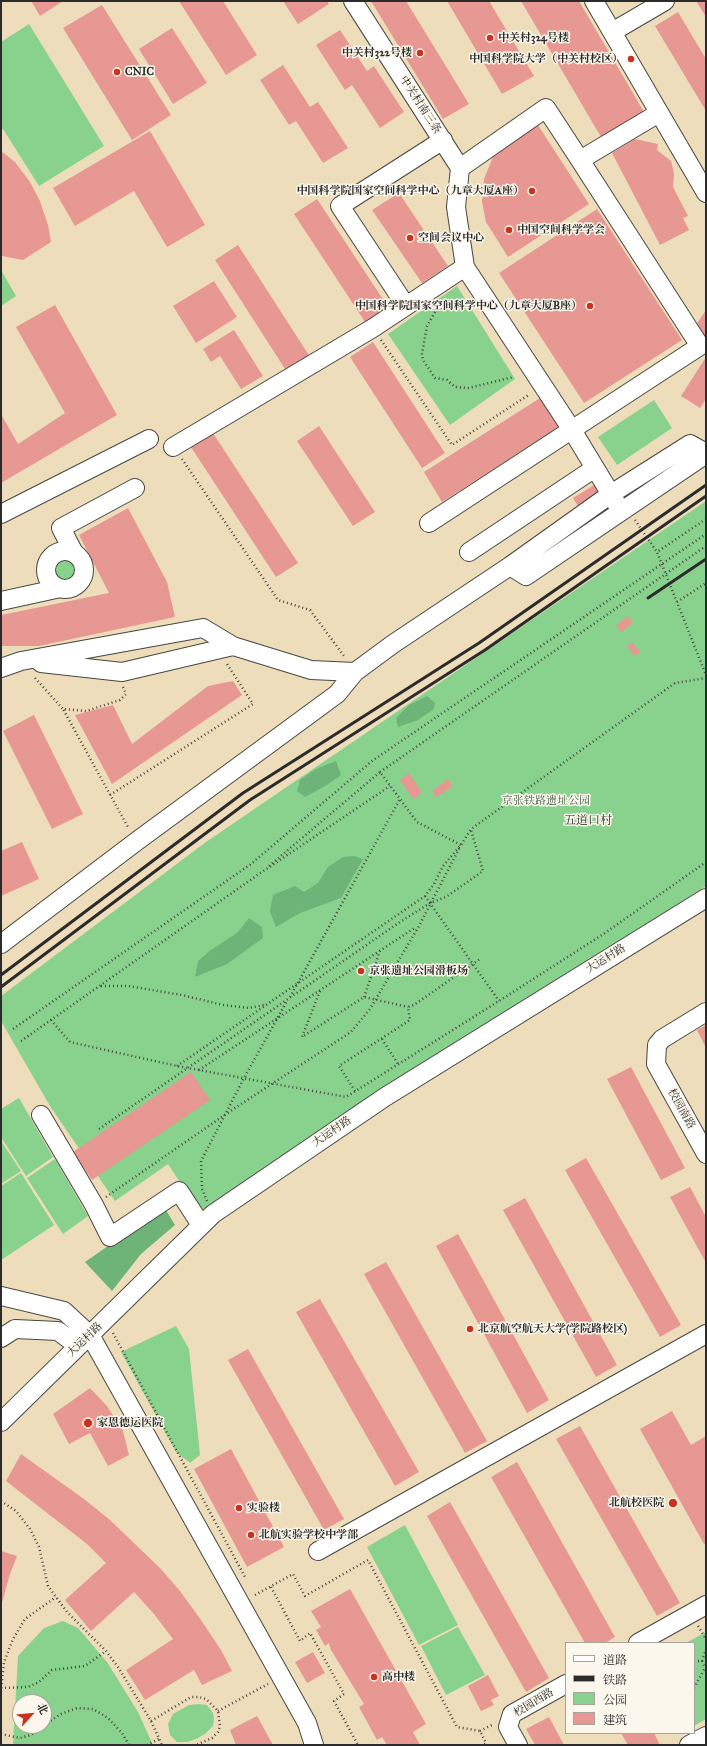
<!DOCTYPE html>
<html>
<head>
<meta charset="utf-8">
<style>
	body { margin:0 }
	#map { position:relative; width:707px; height:1746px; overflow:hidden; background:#edb; font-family:"IM FELL Great Primer","Noto Serif SC",serif }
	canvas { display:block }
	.frame { position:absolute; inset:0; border:2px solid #2b2b2b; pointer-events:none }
	.legend { position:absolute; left:565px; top:1642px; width:130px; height:92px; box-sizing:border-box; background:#fbf7ec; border:1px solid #a8a59f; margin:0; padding:5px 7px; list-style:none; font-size:12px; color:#2b2b2b }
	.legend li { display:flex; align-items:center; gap:8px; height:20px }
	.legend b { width:20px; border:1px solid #a8a59f }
	.north { position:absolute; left:12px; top:1694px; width:40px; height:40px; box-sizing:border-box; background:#fbf7ec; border:1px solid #a8a59f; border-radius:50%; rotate:63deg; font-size:11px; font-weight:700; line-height:16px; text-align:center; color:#2b2b2b }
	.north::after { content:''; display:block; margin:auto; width:14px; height:18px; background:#c8321e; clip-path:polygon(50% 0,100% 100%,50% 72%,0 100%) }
</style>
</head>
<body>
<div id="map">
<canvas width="707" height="1746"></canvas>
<div class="frame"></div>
<ul class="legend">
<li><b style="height:5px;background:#fff"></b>道路</li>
<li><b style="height:5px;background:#2b2b2b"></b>铁路</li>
<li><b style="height:11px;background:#88d28e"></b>公园</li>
<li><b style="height:11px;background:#e79893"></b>建筑</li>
</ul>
<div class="north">北</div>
</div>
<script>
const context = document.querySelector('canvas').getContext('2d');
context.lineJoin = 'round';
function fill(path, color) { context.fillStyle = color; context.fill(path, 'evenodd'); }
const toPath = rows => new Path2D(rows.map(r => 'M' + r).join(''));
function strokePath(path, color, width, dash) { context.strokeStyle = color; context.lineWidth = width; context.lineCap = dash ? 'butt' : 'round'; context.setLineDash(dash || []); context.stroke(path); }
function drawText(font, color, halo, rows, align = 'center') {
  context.font = font + ' "IM FELL Great Primer","Noto Serif SC",serif'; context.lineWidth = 3; context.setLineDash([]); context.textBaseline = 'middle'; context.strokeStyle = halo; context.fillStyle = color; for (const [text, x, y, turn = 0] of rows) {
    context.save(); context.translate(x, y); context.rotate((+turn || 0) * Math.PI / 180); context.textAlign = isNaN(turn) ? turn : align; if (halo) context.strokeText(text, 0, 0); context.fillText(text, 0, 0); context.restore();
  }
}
fill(toPath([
	[29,24,104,146,39,186,3,129,1,130,1,42],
	[1,270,16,296,1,306],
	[457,286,515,379,450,425,388,334],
	[654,400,672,428,617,465,598,437],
	[706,501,706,886,210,1206,199,1211,168,1164,115,1201,50,1106,1,1021,1,996,206,842],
	'51 570a12 12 0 1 1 24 0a12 12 0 1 1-24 0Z',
	[19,1098,53,1157,26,1176,1,1137,1,1109],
	[1,1141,21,1171,1,1184],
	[55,1159,88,1216,63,1234,27,1178],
	[21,1173,54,1225,1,1260,1,1186],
	[176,1326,189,1349,200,1455,190,1463,176,1452,121,1352],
	[405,1525,458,1625,419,1645,367,1547],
	[63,1621,78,1628,107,1662,138,1712,153,1745,13,1745,18,1656,44,1628],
	[20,1702,44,1702,44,1726,20,1726],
	[458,1627,485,1675,446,1695,421,1646],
	[706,1632,706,1719,694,1726,694,1643,686,1643],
	[199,1704,207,1705,213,1713,214,1719,213,1726,205,1734,196,1739,187,1742,177,1742,170,1735,168,1724,173,1714,189,1705]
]), '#88d28e');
fill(toPath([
	[427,696,435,703,434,709,418,720,398,727,396,718,409,705],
	[336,761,341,775,327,785,305,797,297,791,300,780,316,769],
	[354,856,363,859,341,898,300,913,276,927,270,912,273,895,295,886,304,892,318,883,328,867,343,857],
	[249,918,262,927,263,938,227,964,195,977,198,961,211,950,237,933],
	[164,1207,175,1225,141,1254,112,1291,85,1262]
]), '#6eb479');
fill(toPath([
	[31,1,63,1,40,16],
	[179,1,223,1,257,55,226,75],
	[283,1,327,1,329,4,298,24],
	[371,1,406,1,469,104,443,119],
	[447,1,489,1,534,76,502,94],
	[521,1,579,1,644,112,601,137],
	[696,1,706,1,706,17],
	[102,5,171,115,132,140,63,28],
	[678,12,706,59,706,111,655,26],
	[172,28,207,83,173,104,139,49],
	[340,30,367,71,374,66,404,112,380,128,352,85,345,90,316,45],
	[283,65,310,107,318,102,348,148,323,163,296,121,289,125,260,80],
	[536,122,589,204,508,257,486,222,482,202,484,179,497,147],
	[150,131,205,225,167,247,134,191,75,226,53,188],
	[635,139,658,144,657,150,671,161,674,173,673,187,688,216,683,218,689,230,660,245,612,153],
	[1,151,15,162,30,182,40,201,48,225,51,242,23,260,2,256,1,253],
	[399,193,448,266,422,283,372,210],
	[317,199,390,310,367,325,294,214],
	[597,209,682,340,584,403,499,273],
	[238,245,310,357,287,372,215,260],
	[214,281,237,317,196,343,173,306],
	[55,305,117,415,1,483,1,414,18,444,65,413,16,327],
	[706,310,706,340,692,331],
	[234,330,263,376,241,389,220,356,211,362,203,349],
	[373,342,445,453,422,468,350,357],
	[706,357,706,399,700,408,681,396],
	[540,398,559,427,442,502,424,472],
	[319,426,375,512,353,526,297,441],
	[209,427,298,563,276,577,187,441],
	[594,485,600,492,578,506,573,498],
	[128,508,167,582,175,617,39,646,1,646,1,615,109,593,79,535],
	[628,616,633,623,621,632,616,625],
	[632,642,640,652,634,656,627,646],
	[233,681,242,695,112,784,75,715,113,705,132,744,208,686],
	[34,715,83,814,52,829,3,731],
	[409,773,422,793,413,799,400,780],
	[448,779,453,786,436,797,432,791],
	[22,842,39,879,1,896,1,851],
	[706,1025,706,1048,697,1030],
	[631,1067,685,1168,661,1180,607,1079],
	[191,1072,210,1100,92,1180,73,1152],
	[586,1158,681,1325,660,1337,565,1170],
	[690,1187,706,1217,706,1263,670,1197],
	[525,1198,617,1365,596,1377,503,1210],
	[458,1234,549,1400,527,1413,436,1246],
	[386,1262,487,1441,465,1453,364,1274],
	[320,1299,419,1472,395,1486,296,1312],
	[248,1349,344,1519,324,1530,228,1360],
	[90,1388,107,1406,123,1431,129,1455,108,1466,90,1433,69,1444,53,1414],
	[672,1411,691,1445,706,1436,706,1543,704,1544,640,1429],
	[580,1426,680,1603,657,1616,556,1439],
	[231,1449,284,1547,247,1567,194,1469],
	[21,1454,84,1499,110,1520,160,1568,180,1591,201,1620,221,1650,232,1671,202,1685,194,1670,145,1700,126,1670,173,1639,154,1614,134,1592,91,1631,65,1600,106,1563,87,1544,6,1481],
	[517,1462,615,1637,605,1643,585,1643,491,1477],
	[450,1502,549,1678,526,1692,427,1516],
	[1,1551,17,1556,10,1574,1,1606],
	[350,1589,426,1724,413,1732,420,1745,387,1745,382,1737,377,1740,359,1707,364,1704,331,1650,329,1643,325,1646,316,1630,321,1627,311,1611],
	[313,1652,325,1673,307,1683,295,1662],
	[488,1675,499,1696,491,1700,494,1705,481,1711,468,1686],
	[257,1716,273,1745,236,1745,230,1730],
	[549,1717,564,1745,535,1745,526,1729],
	[621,1733,654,1733,660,1745,628,1745]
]), '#e79893');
const minor = toPath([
	[353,1,460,168],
	[594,1,706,193],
	[612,32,665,1],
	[406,306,340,206,443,140],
	[173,447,373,328,465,267],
	[621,511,572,430,465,267,456,207,460,168,546,108,580,160,659,113],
	[1,514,149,439],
	[429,523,700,346,580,160],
	'46 570a19 19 0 1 1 38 0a19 19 0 1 1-38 0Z',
	[73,551,61,528,135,488],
	[469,552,595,468],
	[510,566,526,576,706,454],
	[1,601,56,589],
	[41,663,122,672,233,646],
	[1,668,21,661,203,628,233,646,311,670,355,672],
	[1,944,137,841,337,694,355,672,393,644,510,566,611,494,690,444,706,453],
	[706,1012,662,1039,657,1045,656,1064,706,1154],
	[41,1115,94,1205,110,1237,179,1191,201,1225],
	[1,1296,64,1311,90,1335,307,1723,314,1745],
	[1,1338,15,1329,58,1331,78,1346],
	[1,1422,213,1214,385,1097,706,898],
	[318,1551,706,1334],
	[638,1643,706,1605],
	[518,1745,508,1727,512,1714,566,1684],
	[689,1745,706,1736]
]);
strokePath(minor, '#484641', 20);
strokePath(toPath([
	[439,305,427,326,422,354,423,360,435,378,447,380,455,387,469,388,513,377],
	[381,340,452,445,530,394],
	[182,459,278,600,310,610,344,656],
	[706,519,657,552,706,675],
	[635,520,657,552],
	[677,602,706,583],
	[35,678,63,709],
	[123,687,126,694,120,700,86,711,63,709,129,829],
	[380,772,706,546],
	[110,795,253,704,227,664],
	[269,866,380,772,417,822,461,845],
	[425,896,499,1001],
	[101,986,128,986,182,995,223,1005,249,1008,264,1005],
	[320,991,302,1037,364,997,408,1007],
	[290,997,400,799],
	[364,997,380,951],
	[51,1020,70,1042,177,1066,346,1097,499,1001,605,933,706,862],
	[382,1039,398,1064],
	[21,1041,259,874,390,786],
	[177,1066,425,896,434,884,443,866,461,845,471,829,675,683,706,678],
	[199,1070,416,927],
	[355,1091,339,1066,410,1020,408,1007,414,1005,480,959],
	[99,1129,397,924,430,903,446,897,483,871,471,830],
	[106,1197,226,1114,351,1032,370,1009,419,926,460,847],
	[207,1201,202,1189,201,1161,244,1078,287,1001],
	[113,1333,245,1577],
	[1,1501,16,1511,30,1529,39,1547,48,1586,67,1612,106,1651,118,1667,151,1721,162,1745],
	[271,1587,300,1641,310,1633,344,1694,334,1701,358,1745],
	[255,1595,293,1574,305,1596,368,1560,457,1727,480,1731,486,1743,484,1745],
	[698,1626,706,1639],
	[694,1661,702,1661,705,1668],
	[702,1661,706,1650],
	[1,1688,28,1687,39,1682,52,1670,85,1666,106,1651],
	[694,1688,705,1668,706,1669],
	[1,1692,4,1662,13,1639,25,1619,56,1597],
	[218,1711,268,1684],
	[151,1721,191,1697,199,1697,206,1699,218,1711,220,1726,218,1732,212,1738,196,1745],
	[44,1725,61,1714,77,1708,93,1709,108,1718,122,1733,129,1745],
	[480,1731,492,1725],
	[1,1734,20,1738,31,1735,42,1726],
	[147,1745,159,1739]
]), '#484641', 2.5, [1, 3]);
strokePath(minor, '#fff', 18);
strokePath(toPath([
	[648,598,706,559],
	[1,975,243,793,479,643,706,485],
	[1,987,250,800,485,650,706,496]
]), '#2b2b2b', 3);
strokePath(toPath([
	[13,1029,251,864,372,761,706,534]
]), '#484641', 2.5, [1, 3]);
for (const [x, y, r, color] of [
	[490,38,4,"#c8321e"],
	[420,53,4,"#c8321e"],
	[631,59,4,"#c8321e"],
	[117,72,4,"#c8321e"],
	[532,191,4,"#c8321e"],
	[509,230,4,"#c8321e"],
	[410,238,4,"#c8321e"],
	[590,306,4,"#c8321e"],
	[361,971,4,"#c8321e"],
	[470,1329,4,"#c8321e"],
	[88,1423,5,"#c8321e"],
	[673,1503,5,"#c8321e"],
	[239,1508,4,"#c8321e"],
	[251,1535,4,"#c8321e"],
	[374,1677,4,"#c8321e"]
]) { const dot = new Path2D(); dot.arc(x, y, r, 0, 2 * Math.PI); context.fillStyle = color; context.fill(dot); strokePath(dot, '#fbf7ec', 1.5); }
drawText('bold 11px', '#2b2b2b', '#fbf7ec', [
	["中关村324号楼",498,38],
	["中关村322号楼",412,53,"right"],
	["中国科学院大学（中关村校区）",623,59,"right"],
	["CNIC",125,72],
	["中国科学院国家空间科学中心（九章大厦A座）",524,191,"right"],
	["中国空间科学学会",517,230],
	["空间会议中心",418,238],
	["中国科学院国家空间科学中心（九章大厦B座）",582,306,"right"],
	["京张遗址公园滑板场",369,971],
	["北京航空航天大学(学院路校区)",478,1329],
	["家恩德运医院",97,1423],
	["北航校医院",664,1503,"right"],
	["实验楼",247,1508],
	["北航实验学校中学部",259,1535],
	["高中楼",382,1677]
], 'left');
drawText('11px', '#2b2b2b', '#fbf7ec', [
	["中关村南三条",420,105,57],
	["大运村路",606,959,-32],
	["校园南路",681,1109,61],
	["大运村路",332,1132,-34],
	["大运村路",85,1340,-44],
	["校园西路",534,1703,-31]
]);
drawText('11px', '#475d49', '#fbf7ec', [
	["京张铁路遗址公园",546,801]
]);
drawText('12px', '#2b2b2b', '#fbf7ec', [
	["五道口村",588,821]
]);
</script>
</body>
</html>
